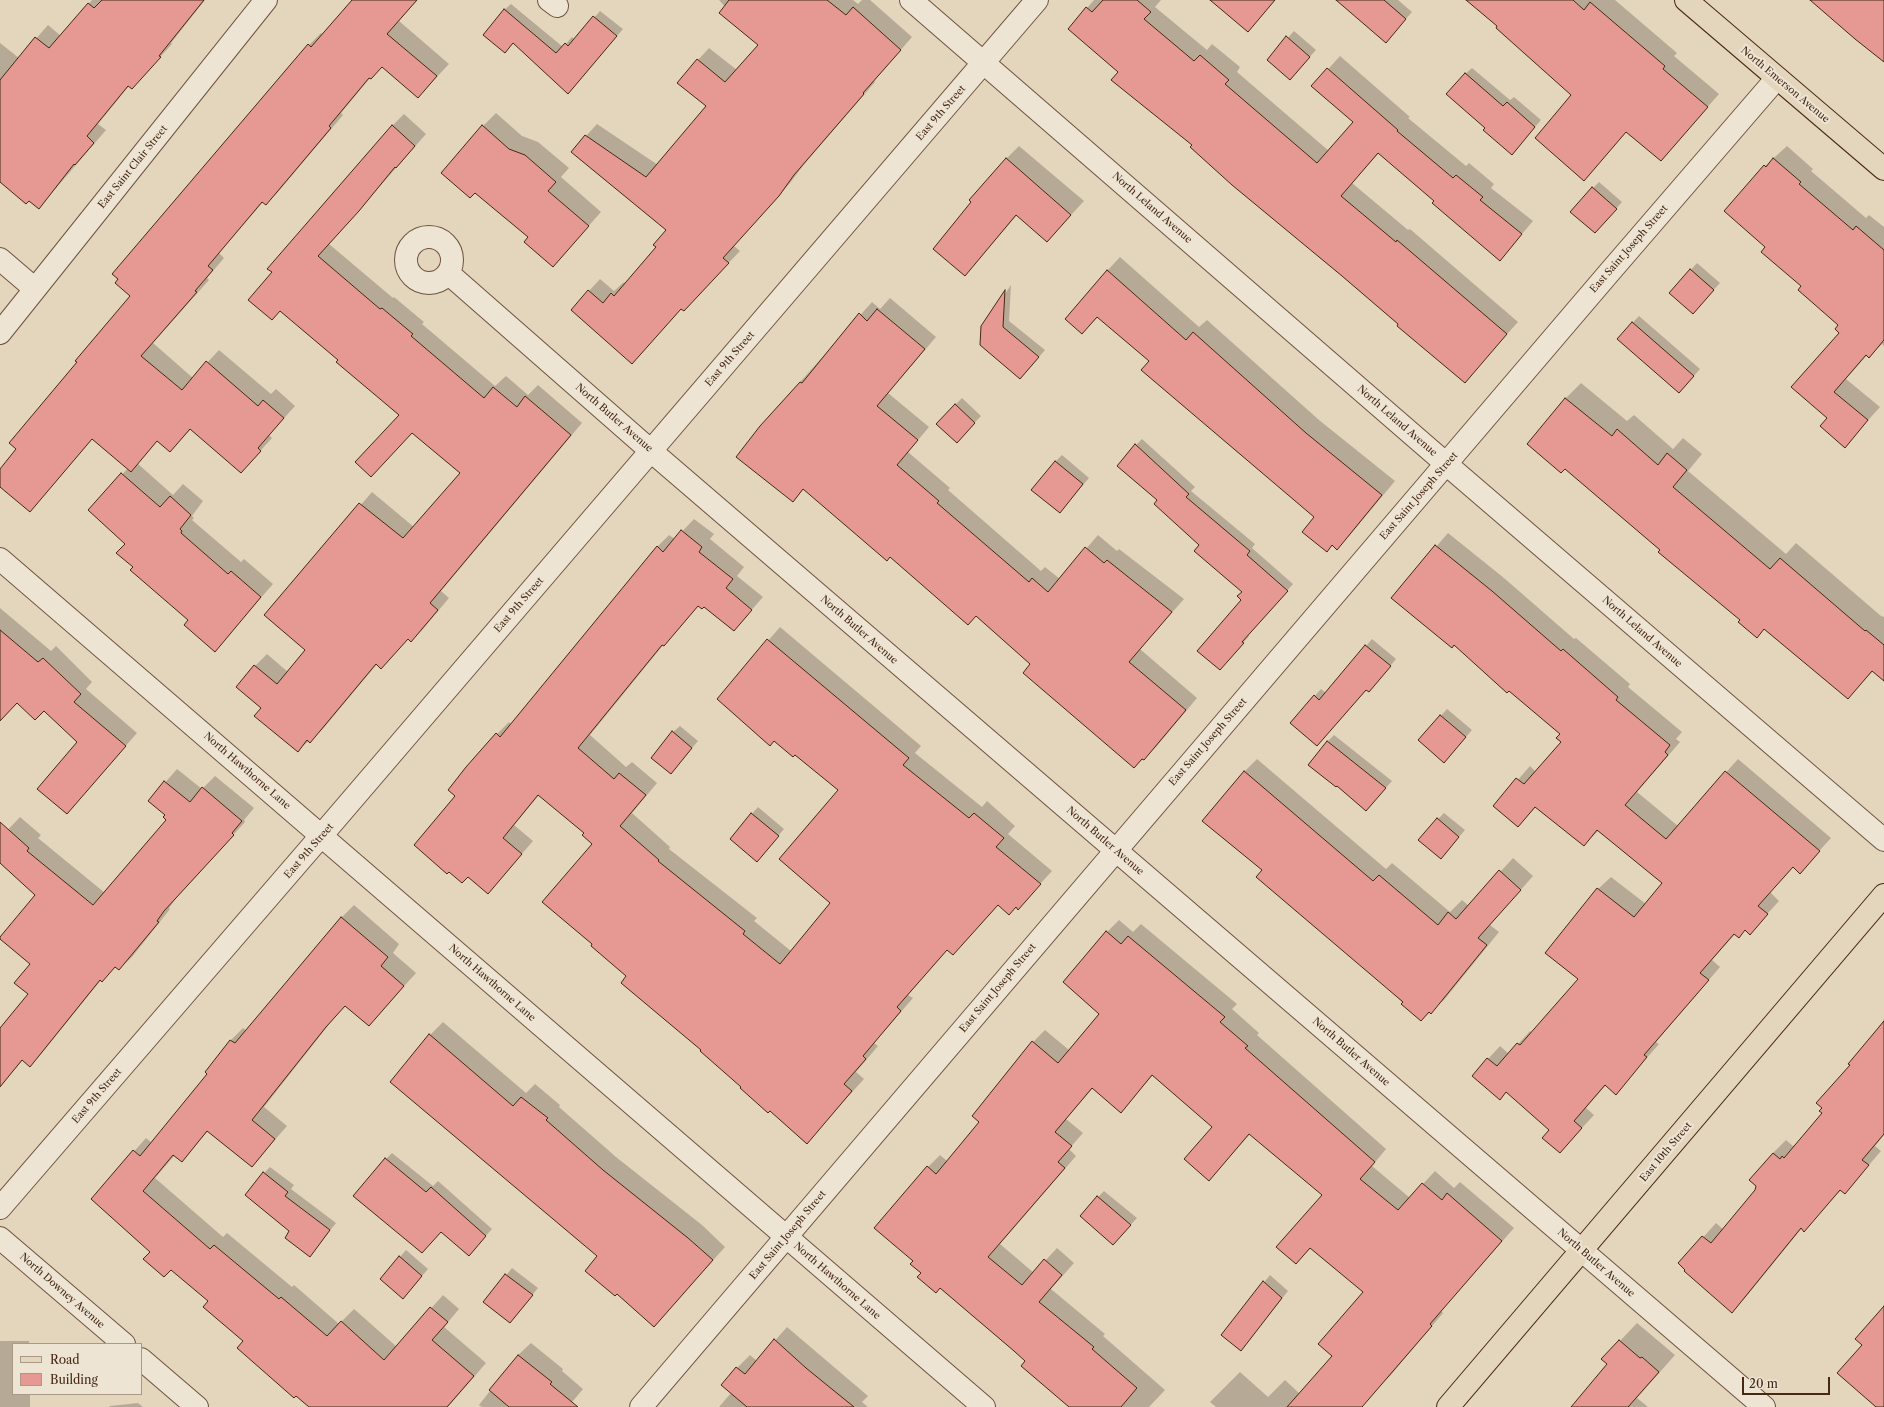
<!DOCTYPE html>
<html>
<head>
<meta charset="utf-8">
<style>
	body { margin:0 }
	#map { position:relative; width:1884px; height:1407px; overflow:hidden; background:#e4d5bd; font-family:"Libre Caslon Text",serif }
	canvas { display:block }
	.legend { position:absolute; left:12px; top:1343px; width:130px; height:52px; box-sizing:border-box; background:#ede4d4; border:1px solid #aa9987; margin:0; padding:5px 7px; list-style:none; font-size:12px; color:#462813 }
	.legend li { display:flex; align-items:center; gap:8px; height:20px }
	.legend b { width:20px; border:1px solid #aa9987 }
	.scale { position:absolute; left:1742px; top:1377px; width:88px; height:18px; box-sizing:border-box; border:2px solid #462813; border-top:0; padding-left:5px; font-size:12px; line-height:14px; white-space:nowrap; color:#462813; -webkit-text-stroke:3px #ede4d4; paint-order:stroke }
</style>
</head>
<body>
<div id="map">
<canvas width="1884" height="1407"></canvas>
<ul class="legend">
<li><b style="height:5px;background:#e4d5bd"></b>Road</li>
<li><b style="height:11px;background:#e59992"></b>Building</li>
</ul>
<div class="scale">20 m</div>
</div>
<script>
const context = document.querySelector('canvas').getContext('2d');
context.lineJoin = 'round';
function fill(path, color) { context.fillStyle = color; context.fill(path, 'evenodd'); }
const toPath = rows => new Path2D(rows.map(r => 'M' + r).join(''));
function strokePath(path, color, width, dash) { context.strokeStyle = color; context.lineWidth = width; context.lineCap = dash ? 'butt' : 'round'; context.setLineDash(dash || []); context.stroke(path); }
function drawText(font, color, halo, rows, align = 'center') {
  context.font = font + ' "Libre Caslon Text",serif'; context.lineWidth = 4; context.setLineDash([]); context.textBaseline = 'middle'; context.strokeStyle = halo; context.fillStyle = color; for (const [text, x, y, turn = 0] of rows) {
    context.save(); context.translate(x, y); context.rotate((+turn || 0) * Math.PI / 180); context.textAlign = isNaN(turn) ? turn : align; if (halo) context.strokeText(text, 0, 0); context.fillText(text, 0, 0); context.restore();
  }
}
fill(toPath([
	[92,0,205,0,171,43,172,44,132,88,129,86,98,124,106,130,39,208,0,181,0,43,19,58,48,25,61,36],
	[355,0,417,0,399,21,449,64,418,97,383,66,370,78,341,113,343,115,278,192,266,204,263,202,219,253,224,258,207,278,209,280,153,343,193,378,219,350,271,394,276,389,295,406,269,435,272,438,241,472,191,429,170,451,158,440,137,463,173,495,183,484,203,501,192,516,194,518,192,520,241,562,244,559,273,584,215,650,190,620,134,567,126,544,90,510,128,468,93,438,30,511,0,486,0,470,18,449,131,296,113,274,309,45,321,33,324,35],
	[719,0,853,0,858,4,862,0,870,0,912,37,874,81,875,82,806,162,790,183,734,246,740,251,684,310,682,308,632,363,589,291,600,279,614,291,624,282,626,284,657,247,668,230,586,136,597,124,658,165,707,106,698,60,709,48,737,70,759,45],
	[1094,0,1161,0,1155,7,1207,50,1212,44,1240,67,1237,72,1329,151,1354,122,1313,86,1340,56,1410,117,1408,118,1466,166,1469,163,1494,184,1491,188,1533,221,1500,260,1435,200,1379,153,1352,183,1408,230,1410,229,1518,322,1465,381,1191,147,1193,145,1120,72,1069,29],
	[1338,0,1398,0,1412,12,1392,35],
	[1467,0,1615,0,1677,53,1674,56,1719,94,1661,160,1627,131,1584,179,1573,95,1499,26],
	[511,4,563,47,572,37,575,40,600,11,623,29,568,93,513,42,504,10],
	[1294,31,1316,50,1296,72,1268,60],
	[1472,68,1510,100,1514,97,1541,120,1518,147,1487,127,1465,74],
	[496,113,522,136,538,142,569,168,561,177,601,212,553,266,529,237,476,192,483,126],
	[404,114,426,134,329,244,393,298,394,297,424,322,422,324,495,386,506,376,528,395,538,385,582,423,441,591,449,598,423,629,411,641,408,638,381,667,377,664,322,730,298,750,262,708,255,666,267,654,288,672,307,650,265,615,372,492,414,527,461,473,339,360,273,272,392,126],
	[1019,146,1084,201,1047,241,1017,215,965,275,1006,159],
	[1787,146,1813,169,1811,171,1866,218,1869,215,1884,227,1884,346,1882,344,1869,357,1867,355,1846,379,1880,407,1845,446,1828,418,1840,333,1840,325,1767,247,1765,166],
	[1599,182,1622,202,1601,226,1593,188],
	[1120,257,1199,327,1207,320,1319,420,1395,481,1350,535,1337,549,1333,545,1327,551,1315,517,1142,370,1150,361,1098,317,1082,333,1107,271],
	[1697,263,1720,283,1699,306,1670,293],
	[1011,285,1009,321,1045,350,1027,371,982,327],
	[890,298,936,337,888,393,929,427,908,452,950,488,948,490,1041,571,1045,567,1060,579,1098,535,1117,551,1119,549,1184,599,1140,649,1197,698,1156,747,1134,767,1031,664,976,616,891,556,804,489,793,500,800,382,872,302,880,309],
	[1639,316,1700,369,1686,385,1618,338],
	[1581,383,1627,421,1634,415,1673,449,1683,438,1702,454,1688,471,1786,554,1796,543,1881,616,1884,617,1884,679,1873,671,1848,698,1765,628,1741,619,1565,468,1528,444,1566,398],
	[962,398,981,416,963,435,955,405],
	[1142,439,1195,487,1191,491,1255,544,1252,548,1293,584,1248,635,1249,636,1226,663,1243,600,1243,591,1159,500,1136,445],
	[1062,455,1089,478,1060,512,1055,462],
	[694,519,714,534,710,539,744,567,737,576,763,597,734,630,704,606,699,605,664,644,590,735,626,767,632,762,657,783,632,813,670,847,669,849,757,918,754,921,791,951,831,903,839,790,795,754,718,699,780,627,921,746,915,753,982,807,987,801,1015,826,1008,834,1052,871,1018,908,1016,906,999,904,953,954,948,949,908,995,913,998,874,1043,878,1046,856,1072,864,1079,806,1143,702,1050,628,976,594,844,585,833,539,795,514,825,533,841,488,893,456,796,497,734,509,722,512,725,657,547,669,535,675,539],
	[1448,533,1504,578,1574,639,1576,638,1630,684,1628,687,1682,732,1676,739,1680,742,1637,792,1678,826,1738,759,1831,838,1800,872,1793,867,1770,892,1779,901,1750,933,1746,929,1735,934,1712,960,1720,967,1656,1042,1659,1044,1616,1093,1606,1085,1586,1108,1594,1115,1560,1152,1550,1130,1488,1059,1500,1046,1509,1054,1530,1031,1532,1033,1579,979,1598,889,1611,877,1646,904,1664,883,1599,830,1584,845,1536,807,1518,826,1495,806,1530,766,1536,772,1562,742,1561,734,1454,644,1392,598],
	[0,608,51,651,56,646,92,682,86,689,137,733,67,813,78,742,44,710,18,702,0,720],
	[1372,639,1396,659,1375,685,1367,689,1317,745,1291,723,1321,689,1326,693],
	[1447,709,1472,730,1450,755,1419,740],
	[680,726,698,741,671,773,673,732],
	[1334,735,1392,781,1366,810,1337,785,1328,741],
	[1257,759,1386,869,1392,863,1450,912,1462,900,1469,906,1513,858,1533,876,1490,925,1499,932,1444,1000,1421,1020,1263,870,1244,772],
	[177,769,202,789,215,776,254,808,244,820,245,822,177,897,169,908,170,909,132,957,119,969,116,966,101,980,42,1053,30,1066,23,1060,4,1081,0,1077,0,1030,29,994,36,895,0,862,0,838,20,817,41,835,38,838,105,893,168,820,166,815,149,801],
	[758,807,784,829,763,854,731,838],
	[1444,813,1465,830,1447,851,1438,819],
	[354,905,399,944,393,953,416,973,369,1025,346,1005,338,1013,264,1107,287,1126,252,1166,208,1131,182,1161,175,1155,155,1178,223,1237,227,1233,292,1287,294,1285,339,1324,354,1309,397,1347,443,1295,459,1309,444,1327,486,1363,448,1407,310,1407,244,1340,210,1301,92,1199,146,1138,152,1143,209,1073,206,1072,231,1040,243,1028,247,1031,341,918],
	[1119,920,1133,932,1141,924,1237,1004,1232,1009,1259,1033,1257,1035,1386,1149,1372,1166,1410,1198,1435,1171,1454,1188,1460,1182,1514,1228,1441,1311,1443,1313,1390,1376,1377,1388,1352,1407,1216,1407,1210,1402,1240,1372,1268,1397,1285,1380,1300,1394,1333,1356,1364,1292,1311,1248,1296,1262,1323,1195,1250,1134,1209,1180,1213,1127,1153,1075,1121,1111,1093,1088,1066,1119,1083,1133,1069,1149,1076,1156,1000,1244,1034,1273,1057,1248,1074,1263,1051,1289,1105,1334,1103,1336,1165,1390,1149,1407,1071,1407,1026,1361,922,1273,914,1261,928,1167,940,1155,947,1161,980,1122,1033,1042,1045,1030,1069,1050,1100,1013,1107,932],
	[1884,1020,1884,1135,1875,1146,1881,1151,1845,1193,1841,1190,1804,1230,1802,1228,1745,1298,1732,1311,1680,1263,1716,1223,1724,1230,1756,1190,1773,1153,1786,1140,1793,1146,1796,1144,1797,1145,1823,1113,1851,1065,1850,1064],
	[443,1022,526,1093,535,1084,560,1105,559,1107,616,1157,702,1225,725,1247,654,1326,430,1035],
	[392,1153,433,1186,438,1181,492,1229,475,1248,441,1231,386,1159],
	[270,1167,294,1185,291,1189,336,1223,310,1256,291,1231,264,1173],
	[1104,1191,1137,1218,1113,1244,1098,1197],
	[406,1250,428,1269,409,1291,381,1279],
	[512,1268,538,1288,510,1322,485,1302],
	[1270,1275,1288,1291,1241,1350,1222,1335],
	[1637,1323,1675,1355,1637,1398,1648,1407,1572,1407,1608,1364,1603,1359],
	[787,1327,868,1396,862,1402,868,1407,719,1407,731,1393,737,1368,750,1355,757,1361],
	[0,1341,29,1341,29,1344,13,1344,13,1394,30,1394,30,1407,0,1407],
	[531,1343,563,1369,562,1371,583,1389,568,1407,482,1407,479,1405,518,1355],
	[138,1403,143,1407,109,1407,110,1406]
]), '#0003');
const building = toPath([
	[102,0,204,0,159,56,161,57,132,89,128,86,87,136,94,143,75,165,74,164,39,209,29,201,26,204,0,182,0,80,35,37,49,48,88,3,94,8,102,0],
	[352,0,417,0,387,34,437,76,418,98,382,67,371,79,369,78,329,126,331,128,266,205,262,202,208,266,213,270,195,291,197,292,141,356,182,390,206,361,258,406,263,400,284,418,258,448,261,451,241,473,190,429,170,452,157,441,131,472,92,439,30,512,0,487,0,469,16,449,9,443,77,362,75,361,130,296,115,283,118,279,112,274,308,44,311,47,352,0],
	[729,0,827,0,846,15,853,7,901,50,863,93,864,94,794,175,779,196,723,258,729,263,684,311,681,309,632,364,571,310,588,290,603,303,611,293,614,296,656,247,653,245,666,230,571,152,585,135,646,177,706,106,677,83,697,59,725,82,758,45,719,13,729,0],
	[1103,0,1137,0,1151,12,1144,19,1194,61,1200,55,1229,80,1225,84,1317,163,1353,122,1311,86,1327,68,1398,130,1397,131,1453,178,1456,175,1483,197,1480,200,1522,234,1500,261,1432,203,1434,201,1378,153,1341,196,1396,242,1397,240,1507,334,1465,383,1397,326,1398,324,1342,276,1232,185,1190,147,1192,145,1111,80,1118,72,1068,29,1086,7,1092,12,1103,0],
	[1210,0,1275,0,1248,32,1210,0],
	[1336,0,1384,0,1406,19,1386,43,1336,0],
	[1466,0,1573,0,1584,10,1590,2,1665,66,1663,69,1708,107,1661,161,1626,132,1584,181,1535,138,1571,95,1496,28,1497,26,1466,0],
	[1810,0,1884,0,1884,62,1855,39,1810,0],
	[504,9,556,53,565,43,568,46,593,16,617,36,568,94,513,43,505,53,483,35,504,9],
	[1286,36,1310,57,1290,80,1267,60,1286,36],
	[1465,73,1503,106,1507,102,1535,127,1512,155,1483,130,1485,128,1446,94,1465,73],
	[392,125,415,146,396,168,395,167,359,211,318,256,380,309,382,308,413,334,411,336,484,398,493,387,517,407,525,396,571,435,430,603,438,610,411,642,408,639,381,669,376,664,310,743,307,740,298,752,254,716,261,708,236,687,254,665,277,684,305,650,264,615,359,503,403,538,460,473,412,433,371,477,355,462,399,415,336,362,338,360,280,311,272,320,248,300,272,272,267,269,392,125],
	[482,125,509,149,525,155,556,182,548,191,589,226,553,267,524,242,528,237,475,193,470,198,441,173,482,125],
	[1006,158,1071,215,1047,242,1016,215,965,276,933,249,971,202,969,200,1006,158],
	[1773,158,1801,182,1799,184,1853,230,1856,226,1884,250,1884,340,1869,358,1866,355,1834,392,1868,420,1845,448,1820,426,1827,418,1791,387,1839,333,1835,329,1838,325,1798,290,1801,286,1761,252,1765,247,1724,211,1764,165,1766,167,1773,158],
	[1592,187,1617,209,1595,233,1570,212,1592,187],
	[1690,269,1714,290,1693,314,1669,293,1690,269],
	[1107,270,1186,340,1193,332,1306,433,1382,495,1337,550,1332,545,1327,552,1302,532,1314,517,1141,370,1149,361,1097,317,1082,334,1065,319,1107,270],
	[1005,290,1003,327,1039,357,1020,379,980,345,981,326,1005,290],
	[877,309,925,349,877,406,918,440,897,465,939,501,937,503,1029,582,1032,578,1048,592,1085,547,1104,563,1107,560,1172,612,1129,662,1186,710,1144,760,1142,759,1134,768,1023,673,1030,664,976,616,968,625,890,557,887,561,803,489,793,502,736,457,760,426,800,382,802,383,859,313,867,321,877,309],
	[1632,322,1694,376,1679,393,1617,339,1632,322],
	[1565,398,1612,436,1617,429,1658,465,1667,453,1687,470,1673,487,1770,569,1780,558,1865,631,1866,630,1884,645,1884,681,1872,671,1848,699,1764,629,1757,638,1738,622,1740,620,1658,552,1660,550,1565,469,1561,473,1527,444,1565,398],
	[955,404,975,423,957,443,936,424,955,404],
	[1135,444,1189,494,1186,497,1250,551,1247,555,1288,591,1242,642,1244,643,1220,670,1197,651,1241,600,1237,596,1242,592,1194,551,1199,545,1154,504,1157,500,1117,466,1135,444],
	[1055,461,1083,484,1060,513,1031,490,1055,461],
	[121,473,160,507,170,496,191,515,180,529,182,531,181,533,228,574,231,571,261,597,215,652,184,625,188,620,130,570,133,567,116,553,125,544,88,510,121,473],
	[681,530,702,547,699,552,733,579,726,588,752,610,734,631,704,607,702,609,698,606,664,646,662,645,578,748,614,779,619,773,646,795,620,826,659,860,658,861,745,931,743,934,780,964,830,903,779,859,838,790,795,755,793,757,774,741,770,746,717,699,767,639,909,758,903,765,969,818,974,813,1004,838,996,847,1041,884,1018,910,1016,907,1009,915,998,905,953,955,947,950,897,1007,901,1011,863,1056,866,1059,844,1084,852,1091,807,1144,770,1111,768,1113,740,1088,741,1087,700,1051,701,1050,621,983,626,976,591,946,592,944,542,902,592,844,582,835,584,833,538,795,503,838,522,854,488,894,468,877,462,883,449,872,447,874,414,845,455,796,448,790,466,767,496,733,500,737,657,546,663,552,681,530],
	[1435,545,1492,591,1561,651,1563,649,1618,697,1616,700,1670,745,1665,752,1668,755,1625,805,1666,839,1725,771,1820,851,1800,874,1793,867,1758,906,1768,914,1750,935,1745,930,1739,938,1734,934,1700,973,1709,980,1644,1055,1647,1057,1616,1095,1605,1085,1574,1121,1582,1128,1560,1153,1542,1138,1549,1130,1506,1092,1500,1100,1472,1076,1487,1058,1497,1066,1517,1043,1520,1045,1578,979,1545,953,1597,888,1634,917,1662,883,1597,830,1584,846,1535,807,1518,827,1493,806,1516,778,1524,784,1561,742,1556,738,1560,734,1509,691,1507,693,1454,645,1452,648,1391,598,1435,545],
	[0,630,38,662,43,658,81,694,74,702,126,746,67,814,37,789,77,742,44,711,35,720,17,703,0,721,0,630],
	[1365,645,1391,666,1369,692,1366,690,1317,746,1290,723,1314,695,1319,700,1365,645],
	[1440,715,1466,737,1444,763,1418,740,1440,715],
	[672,731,692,748,671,774,651,758,672,731],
	[1327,741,1386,788,1366,811,1337,786,1336,787,1308,765,1327,741],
	[1244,771,1373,881,1379,875,1438,925,1448,912,1456,919,1499,870,1521,890,1478,938,1487,945,1431,1014,1429,1012,1421,1021,1401,1004,1403,1002,1256,877,1262,870,1202,821,1244,771],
	[164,781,190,802,202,787,242,821,232,833,234,835,164,911,157,921,159,922,119,970,115,967,102,982,100,980,30,1067,22,1060,0,1087,0,1028,28,994,14,983,30,964,0,939,0,937,35,895,0,863,0,822,29,848,27,851,93,905,166,820,163,817,165,815,148,801,164,781],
	[751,813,779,836,757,862,730,839,751,813],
	[1437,818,1459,837,1441,859,1418,840,1437,818],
	[341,917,388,957,381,966,404,986,369,1026,345,1006,326,1027,252,1120,275,1139,252,1167,207,1131,182,1162,173,1155,143,1191,210,1249,214,1245,279,1299,281,1297,327,1336,341,1321,384,1360,430,1307,448,1322,432,1340,474,1376,447,1407,309,1407,296,1396,294,1398,237,1348,243,1341,203,1307,208,1301,171,1270,164,1277,143,1259,150,1252,91,1199,133,1150,140,1156,207,1074,205,1072,230,1040,235,1043,341,917],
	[1106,931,1121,944,1128,936,1225,1017,1220,1022,1248,1046,1245,1048,1375,1162,1360,1179,1398,1210,1422,1183,1442,1200,1447,1193,1502,1241,1430,1324,1432,1326,1362,1407,1287,1407,1332,1356,1318,1344,1363,1292,1310,1248,1296,1264,1276,1247,1322,1195,1249,1134,1209,1181,1184,1159,1212,1127,1152,1075,1121,1113,1092,1088,1055,1132,1072,1146,1058,1162,1065,1168,988,1257,1022,1285,1044,1259,1062,1275,1039,1302,1094,1347,1092,1349,1137,1388,1121,1407,1069,1407,1021,1366,1025,1361,1014,1351,940,1288,936,1293,917,1277,921,1273,910,1264,913,1261,874,1228,927,1166,936,1174,979,1122,972,1116,1032,1041,1058,1063,1099,1014,1063,982,1106,931],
	[1884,1021,1884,1134,1862,1160,1869,1165,1845,1194,1840,1190,1804,1232,1801,1228,1732,1313,1684,1271,1685,1270,1678,1263,1702,1236,1711,1243,1755,1190,1756,1186,1749,1180,1773,1153,1780,1159,1782,1156,1784,1158,1822,1113,1819,1111,1822,1108,1816,1103,1850,1065,1848,1064,1884,1021],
	[429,1034,513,1106,521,1097,548,1118,546,1120,603,1170,688,1238,713,1260,654,1327,617,1294,615,1296,585,1271,597,1256,390,1082,429,1034],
	[385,1158,426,1192,431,1187,486,1236,469,1256,441,1232,422,1253,353,1196,385,1158],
	[263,1172,288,1192,285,1196,330,1230,310,1257,285,1238,289,1231,245,1195,263,1172],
	[1097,1196,1131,1225,1113,1245,1080,1216,1097,1196],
	[399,1256,422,1276,403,1299,380,1279,399,1256],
	[505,1274,533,1295,510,1323,483,1302,505,1274],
	[1263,1281,1282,1298,1241,1351,1221,1335,1263,1281],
	[1884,1306,1884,1407,1876,1407,1837,1373,1862,1345,1855,1339,1884,1306],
	[774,1339,806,1368,854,1407,747,1407,721,1385,736,1367,745,1374,774,1339],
	[1619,1340,1640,1358,1642,1357,1659,1372,1628,1407,1571,1407,1607,1364,1601,1359,1619,1340],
	[518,1355,552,1382,550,1384,578,1407,509,1407,489,1390,518,1355]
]);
fill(building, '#e59992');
strokePath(building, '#462813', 1);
const minor = toPath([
	[549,0,557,6],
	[911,0,1459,475,1884,840],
	'406 260a23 23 0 1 1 46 0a23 23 0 1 1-46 0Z',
	[0,259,35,289],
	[448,273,651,451,1764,1407],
	[0,333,266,0],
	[0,559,984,1407],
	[0,1208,321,836,1037,0],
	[0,1238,124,1344],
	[141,1359,197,1407],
	[641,1407,1608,274,1777,78]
]);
const major = toPath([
	[1686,0,1884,169],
	[1448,1407,1884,895]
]);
strokePath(minor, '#6e533e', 24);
strokePath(major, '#462813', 24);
strokePath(minor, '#ede4d4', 22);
strokePath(major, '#e4d5bd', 22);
drawText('10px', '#462813', '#ede4d4', [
	["North Emerson Avenue",1785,85,40],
	["East 9th Street",941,113,-49],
	["East Saint Clair Street",133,167,-51],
	["North Leland Avenue",1152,208,41],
	["East Saint Joseph Street",1629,249,-49],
	["East 9th Street",730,359,-49],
	["North Butler Avenue",614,418,41],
	["North Leland Avenue",1397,421,41],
	["East Saint Joseph Street",1419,496,-49],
	["East 9th Street",519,605,-49],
	["North Butler Avenue",859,630,41],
	["North Leland Avenue",1642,632,41],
	["East Saint Joseph Street",1208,742,-49],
	["North Hawthorne Lane",247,771,41],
	["North Butler Avenue",1105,841,41],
	["East 9th Street",309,851,-49],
	["North Hawthorne Lane",492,983,41],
	["East Saint Joseph Street",998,988,-50],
	["North Butler Avenue",1351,1052,41],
	["East 9th Street",97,1096,-49],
	["East 10th Street",1666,1152,-50],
	["East Saint Joseph Street",788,1235,-50],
	["North Butler Avenue",1596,1263,41],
	["North Hawthorne Lane",837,1281,41],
	["North Downey Avenue",62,1291,41]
]);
</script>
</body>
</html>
